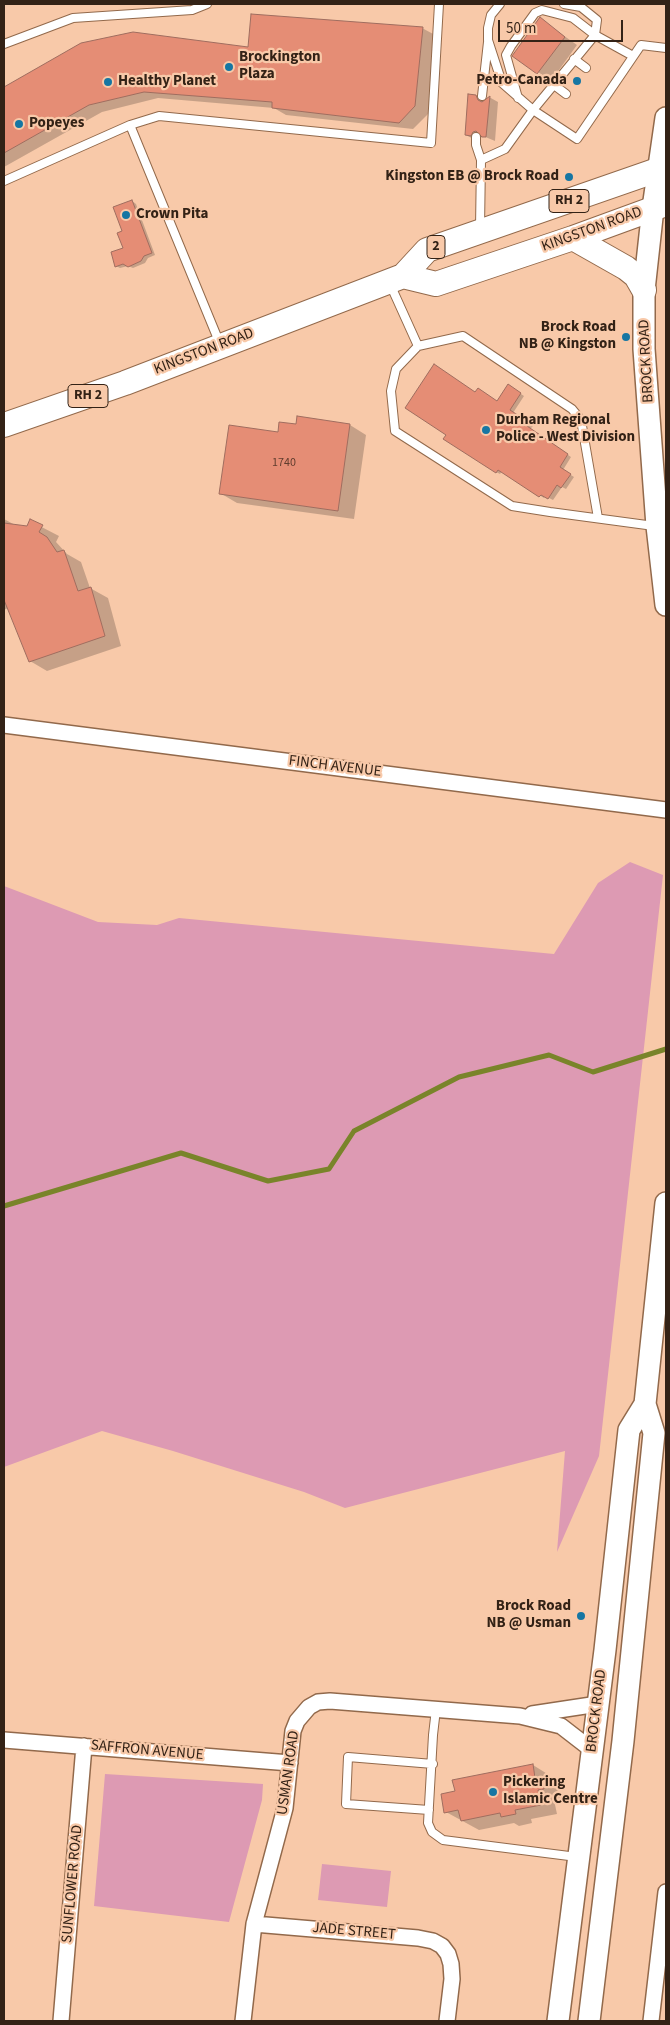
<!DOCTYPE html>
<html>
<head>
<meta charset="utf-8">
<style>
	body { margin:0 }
	#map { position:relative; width:670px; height:2025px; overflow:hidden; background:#f8c9a9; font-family:"Source Sans 3",sans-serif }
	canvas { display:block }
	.frame { position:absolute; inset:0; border:5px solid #332216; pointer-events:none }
	.scale { position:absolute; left:498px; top:20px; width:125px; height:22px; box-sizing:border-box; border:2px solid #332216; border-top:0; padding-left:6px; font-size:15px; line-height:18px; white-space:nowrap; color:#332216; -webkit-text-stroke:4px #f8c9a9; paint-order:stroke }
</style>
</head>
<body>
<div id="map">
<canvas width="670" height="2025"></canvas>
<div class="frame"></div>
<div class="scale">50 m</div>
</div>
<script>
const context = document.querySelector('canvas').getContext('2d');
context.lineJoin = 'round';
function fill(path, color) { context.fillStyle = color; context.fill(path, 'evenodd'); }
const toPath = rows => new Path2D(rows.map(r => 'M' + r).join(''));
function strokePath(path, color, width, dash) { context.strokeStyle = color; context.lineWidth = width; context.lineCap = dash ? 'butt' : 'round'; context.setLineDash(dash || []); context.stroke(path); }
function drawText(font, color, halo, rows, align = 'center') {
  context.font = font + ' "Source Sans 3",sans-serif'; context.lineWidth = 4.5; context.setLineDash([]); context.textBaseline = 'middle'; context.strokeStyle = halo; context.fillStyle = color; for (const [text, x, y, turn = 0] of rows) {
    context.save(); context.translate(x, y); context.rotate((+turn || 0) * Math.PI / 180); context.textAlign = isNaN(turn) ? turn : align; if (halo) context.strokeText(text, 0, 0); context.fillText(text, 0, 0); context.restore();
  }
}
fill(toPath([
	[630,862,663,875,599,1456,557,1552,565,1451,345,1508,304,1492,173,1451,102,1431,4,1467,4,886,98,922,157,925,179,918,554,954,598,883],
	[105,1774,263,1784,262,1800,229,1922,94,1906],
	[322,1864,391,1871,387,1907,318,1900]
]), '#dd9ab3');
fill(toPath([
	[540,19,577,45,551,81,514,55],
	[422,28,435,35,428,114,413,129,286,115,274,108,158,98,102,112,4,167,4,89,82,44,249,48],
	[476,96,485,102,489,97,498,102,495,141,483,136,479,140,475,140,466,135],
	[132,201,136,204,155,255,148,258,145,263,133,268,128,266,120,268,116,266,125,249,123,232],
	[509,386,524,396,513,413,533,426,530,429,571,457,563,470,574,477,566,489,562,487,553,500,545,496,544,498,502,471,500,474,496,472,476,393,498,403],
	[350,425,366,435,354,519,237,503,220,493,279,434,297,426],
	[4,519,15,525,28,527,30,521,59,536,56,542,67,554,81,562,90,588,108,598,121,646,47,671,30,661,8,608,4,610],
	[533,1765,549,1775,551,1784,558,1788,560,1798,554,1800,557,1814,531,1819,532,1823,519,1826,514,1823,479,1830,446,1812,456,1792]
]), '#0003');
strokePath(toPath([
	[4,1206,181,1153,268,1181,329,1169,354,1131,459,1077,549,1055,593,1072,666,1049]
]), '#79842a', 5);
const building = toPath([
	[251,14,423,27,415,106,399,123,272,108,272,102,144,92,89,105,4,153,4,87,81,43,133,32,248,47,251,14],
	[540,17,565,37,537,74,512,56,540,17],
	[468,94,476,95,478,100,482,102,490,96,486,137,482,137,476,131,473,132,471,136,465,135,468,94],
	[132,200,152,253,144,256,141,261,128,267,123,264,115,267,111,252,123,248,117,233,122,231,113,207,132,200],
	[434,364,475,392,478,388,497,401,508,384,521,393,510,410,530,423,527,426,568,454,560,467,571,474,561,488,557,485,548,499,541,495,539,497,498,470,496,473,443,439,446,435,405,408,434,364],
	[297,416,350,424,338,511,219,494,229,425,278,432,279,422,296,424,297,416],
	[30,519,43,525,39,532,47,537,57,552,64,550,78,591,91,587,105,636,29,662,4,600,4,523,27,526,30,519],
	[533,1764,535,1778,541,1777,544,1789,538,1790,541,1805,515,1810,516,1814,501,1817,500,1813,461,1821,458,1810,444,1813,441,1794,455,1791,452,1780,533,1764]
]);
fill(building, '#e58d75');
strokePath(building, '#9f6d5f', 1);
const lane = toPath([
	[500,4,491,15,488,28,488,40,502,83,533,110,577,139,641,45,666,48],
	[4,44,73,18,192,10,207,4],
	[574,59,586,68],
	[554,85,566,94],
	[482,96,488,42],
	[518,98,506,55,511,46,535,13,542,10,573,18,595,35,597,20,581,7,564,4],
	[130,125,220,344],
	[476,137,476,145,481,160],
	[4,181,130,125,159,116,431,143,439,4],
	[480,228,481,160,505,149,533,110,595,35,633,56],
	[390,284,418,346],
	[598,518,581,420,572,409,463,336,418,346,396,369,391,391,395,431,512,506,550,512,654,526],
	[436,1709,433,1735,428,1823,432,1832,443,1840,577,1857],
	[429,1810,346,1804,348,1757,433,1764]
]);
const street = toPath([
	[4,725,666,810],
	[532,1714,598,1704],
	[4,1740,290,1763],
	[254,1924,418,1938,433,1941,442,1946,448,1954,451,1964,452,1979,447,2021],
	[61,2021,84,1746],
	[243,2021,254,1924,285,1808,293,1731,297,1721,309,1707,318,1702,330,1701,520,1716,561,1726,592,1750],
	[651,2021,666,1892]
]);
const secondary = toPath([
	[666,118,653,208,644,290,644,349,657,526,666,605],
	[558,2021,605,1650,629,1430,645,1404],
	[589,2021,623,1741,654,1433,645,1404,666,1203]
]);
const primary = toPath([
	[573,238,626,268,636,276,644,290],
	[403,276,436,284,573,238,666,204],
	[4,425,125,383,403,276,427,250,666,167]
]);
strokePath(lane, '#92694b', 10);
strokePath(street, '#92694b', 18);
strokePath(secondary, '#92694b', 24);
strokePath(primary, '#92694b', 26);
strokePath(lane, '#fff', 8);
strokePath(street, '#fff', 15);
strokePath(secondary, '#fff', 21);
strokePath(primary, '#fff', 24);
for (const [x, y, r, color] of [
	[229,67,5,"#1676a3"],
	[577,81,5,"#1676a3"],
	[108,82,5,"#1676a3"],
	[19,124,5,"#1676a3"],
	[569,177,5,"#1676a3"],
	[126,215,5,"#1676a3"],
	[626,337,5,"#1676a3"],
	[486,430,5,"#1676a3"],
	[581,1616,5,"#1676a3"],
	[493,1792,5,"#1676a3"]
]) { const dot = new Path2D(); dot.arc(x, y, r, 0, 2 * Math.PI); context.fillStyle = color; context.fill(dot); strokePath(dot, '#f8c9a9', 2); }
drawText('12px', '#603d2e', null, [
	["1740",284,463]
]);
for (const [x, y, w] of [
	[569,201,40],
	[436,247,18],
	[88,396,40]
]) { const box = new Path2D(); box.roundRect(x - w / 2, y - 11.5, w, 23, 4); context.fillStyle = '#f8c9a9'; context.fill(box); strokePath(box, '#332216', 1); }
drawText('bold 14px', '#332216', null, [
	["RH 2",569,201],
	["2",436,247],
	["RH 2",88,396]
]);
drawText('bold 15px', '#332216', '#f8c9a9', [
	["Brockington",239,58],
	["Plaza",239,75],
	["Petro-Canada",567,81,"right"],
	["Healthy Planet",118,82],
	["Popeyes",29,124],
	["Kingston EB @ Brock Road",559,177,"right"],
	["Crown Pita",136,215],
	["Brock Road",616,328,"right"],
	["NB @ Kingston",616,345,"right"],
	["Durham Regional",496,421],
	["Police - West Division",496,438],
	["Brock Road",571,1607,"right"],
	["NB @ Usman",571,1624,"right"],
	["Pickering",503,1783],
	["Islamic Centre",503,1800]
], 'left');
drawText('15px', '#332216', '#f8c9a9', [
	["KINGSTON ROAD",592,230,-20],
	["KINGSTON ROAD",204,352,-21],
	["BROCK ROAD",647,361,-93],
	["FINCH AVENUE",335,767,7],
	["BROCK ROAD",597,1711,-83],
	["SAFFRON AVENUE",147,1751,5],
	["USMAN ROAD",289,1773,-82],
	["SUNFLOWER ROAD",73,1884,-85],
	["JADE STREET",354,1932,5]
]);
</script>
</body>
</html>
